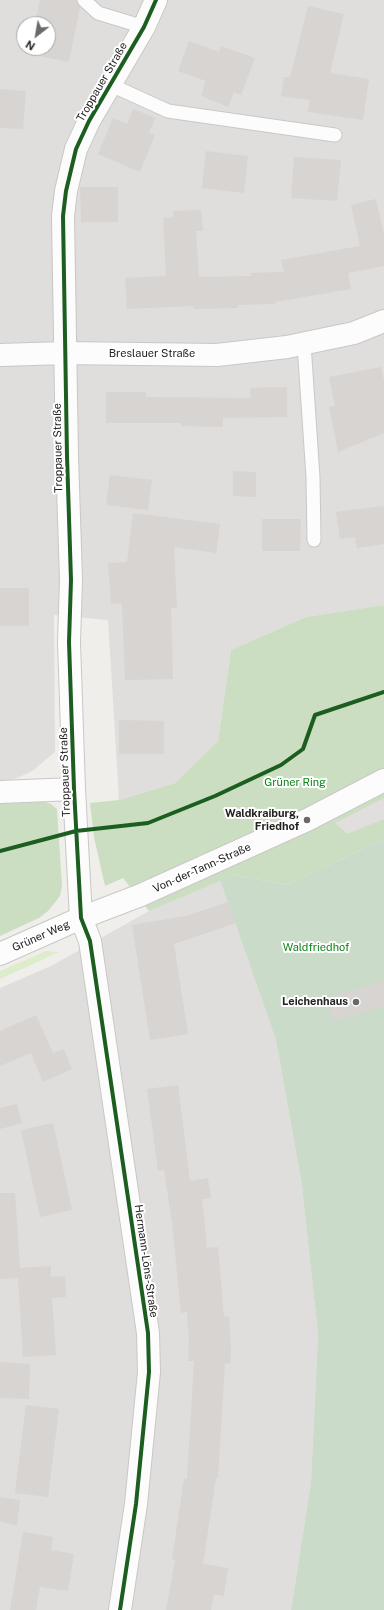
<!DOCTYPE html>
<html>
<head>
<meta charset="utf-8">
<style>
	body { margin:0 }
	#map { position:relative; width:384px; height:1610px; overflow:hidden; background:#f0eeeb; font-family:"Public Sans",sans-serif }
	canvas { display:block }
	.north { position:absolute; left:16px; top:16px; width:40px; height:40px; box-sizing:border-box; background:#fff; border:1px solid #a7a7a7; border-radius:50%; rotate:211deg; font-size:11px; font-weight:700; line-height:16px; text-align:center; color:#222 }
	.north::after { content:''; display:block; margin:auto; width:14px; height:18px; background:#6a6968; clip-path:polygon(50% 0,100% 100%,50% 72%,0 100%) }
</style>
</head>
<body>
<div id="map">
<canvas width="384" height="1610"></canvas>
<div class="north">N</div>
</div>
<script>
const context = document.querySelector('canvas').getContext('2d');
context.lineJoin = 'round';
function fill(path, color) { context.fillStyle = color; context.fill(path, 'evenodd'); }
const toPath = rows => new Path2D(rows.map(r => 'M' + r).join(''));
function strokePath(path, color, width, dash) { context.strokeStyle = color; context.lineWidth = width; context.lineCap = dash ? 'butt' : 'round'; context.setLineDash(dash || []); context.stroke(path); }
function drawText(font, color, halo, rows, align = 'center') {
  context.font = font + ' "Public Sans",sans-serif'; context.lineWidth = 4; context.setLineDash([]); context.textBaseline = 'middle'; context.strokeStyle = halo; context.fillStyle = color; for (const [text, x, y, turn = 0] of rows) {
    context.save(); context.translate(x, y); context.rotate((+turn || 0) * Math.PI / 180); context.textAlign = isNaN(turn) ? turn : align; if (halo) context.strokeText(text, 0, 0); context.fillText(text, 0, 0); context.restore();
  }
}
fill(toPath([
	[0,0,384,0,384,605,306,617,231,650,218,741,175,783,119,800,108,620,54,615,55,752,31,772,7,782,0,782],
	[24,24,48,24,48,48,24,48],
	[220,880,276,1040,302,1186,318,1334,311,1482,291,1610,0,1610,0,988,51,966,149,911]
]), '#dfdedc');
fill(toPath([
	[46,951,59,952,0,979,0,971]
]), '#ddeccb');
fill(toPath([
	[384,605,384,839,287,885,234,875,149,911,123,878,105,886,94,837,90,803,119,800,175,783,218,741,231,650,306,617],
	[43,801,51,804,57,809,62,886,60,896,48,911,39,918,0,936,0,802]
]), '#cbdec1');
fill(toPath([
	[384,839,384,1610,291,1610,311,1482,318,1334,302,1186,276,1040,220,880,234,875,287,885]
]), '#cadbca');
fill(toPath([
	[384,798,384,819,347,834,335,823]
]), '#e0dfde');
fill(toPath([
	[40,0,76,0,80,7,69,62,29,54,30,48,48,48,48,24,35,24],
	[308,6,344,14,330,73,369,79,363,120,308,112,310,100,281,96,284,77,290,77],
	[189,41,219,52,221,46,255,58,241,95,234,92,228,107,201,96,206,81,178,71],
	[0,89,26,91,23,129,0,128],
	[133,109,155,118,149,133,155,135,140,172,98,154,113,118,127,124],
	[206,151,248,156,244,193,202,188],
	[294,157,341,160,337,201,291,198],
	[80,187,118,187,118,222,81,222],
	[376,199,384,234,384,266,348,273,351,289,275,302,275,304,238,305,238,308,194,309,194,306,127,309,125,278,166,276,163,218,173,217,173,211,201,210,203,231,196,231,199,277,251,276,251,273,284,272,281,260,360,246,351,205],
	[381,367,384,381,384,433,338,452,329,407,335,406,329,377],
	[287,387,287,417,223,418,223,427,181,426,181,423,106,423,106,392,146,392,146,397,251,398,250,388],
	[233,471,256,472,256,497,233,496],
	[110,475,152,480,148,510,106,505],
	[384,506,384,544,357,548,355,537,340,539,336,512],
	[133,513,220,524,216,553,174,547,177,608,171,608,173,679,125,680,122,603,111,604,108,563,127,562],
	[262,519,301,519,300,551,262,551],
	[0,588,29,588,29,626,0,626],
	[119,720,164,721,164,754,119,754],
	[228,902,236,923,174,944,188,1034,150,1040,132,925,186,916],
	[384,981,384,1006,333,1021,326,998],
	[36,1015,53,1053,64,1049,72,1069,43,1082,31,1053,0,1066,0,1031],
	[178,1085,190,1181,208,1178,211,1198,202,1199,207,1248,218,1247,224,1317,229,1316,231,1352,230,1364,225,1363,218,1478,216,1478,203,1564,228,1568,224,1596,214,1594,211,1610,166,1610,175,1560,172,1559,184,1479,187,1479,194,1361,188,1361,189,1341,187,1312,181,1313,172,1222,164,1170,158,1171,147,1089],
	[17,1104,22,1123,0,1129,0,1108],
	[53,1123,72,1210,40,1217,21,1130],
	[0,1193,15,1193,20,1268,51,1266,51,1277,65,1276,66,1297,52,1298,56,1355,23,1357,18,1278,0,1279],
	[0,1362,30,1364,29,1399,0,1398],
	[26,1405,59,1409,48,1497,15,1493],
	[0,1497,20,1500,17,1526,0,1521],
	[23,1532,53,1537,51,1550,74,1554,68,1591,40,1587,36,1610,10,1610]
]), '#d7d4d2');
const service = toPath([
	[84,0,98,13,144,27],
	[111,85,168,111,335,135],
	[304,344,313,477,314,540]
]);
const minor = toPath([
	[0,355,65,353,217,355,287,347,354,333,384,321],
	[0,792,74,789],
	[120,1610,136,1504,149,1372,148,1333,90,941,81,918,74,789,69,642,71,580,67,456,63,216,66,191,76,149,89,121,144,27,156,0]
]);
const tertiary = toPath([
	[0,954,81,918,141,895,307,820,384,780]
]);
strokePath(service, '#c9c8c7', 15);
strokePath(minor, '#c9c8c7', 24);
strokePath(tertiary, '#c9c8c7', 24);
strokePath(service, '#fdfcfc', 13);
strokePath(minor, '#fdfcfc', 22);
strokePath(tertiary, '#fdfcfc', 22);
strokePath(toPath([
	[0,851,76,831,148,823,215,796,281,765,303,749,315,715,384,692],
	[120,1610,136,1504,149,1372,148,1333,90,941,81,918,74,789,69,642,71,580,67,456,63,216,66,191,76,149,89,121,144,27,156,0]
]), '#1b5e20', 4);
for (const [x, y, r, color] of [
	[307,820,4,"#6a6968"],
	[356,1002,4,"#6a6968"]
]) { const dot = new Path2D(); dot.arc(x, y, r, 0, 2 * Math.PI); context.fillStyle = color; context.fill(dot); strokePath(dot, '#fff', 1.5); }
drawText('11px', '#222', '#fff', [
	["Troppauer Straße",102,82,-60],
	["Breslauer Straße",152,354],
	["Troppauer Straße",58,448,-91],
	["Troppauer Straße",65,772,-92],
	["Von-der-Tann-Straße",202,868,-24],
	["Grüner Weg",41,936,-24],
	["Hermann-Löns-Straße",146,1261,82]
]);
drawText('11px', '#0c8416', '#fff', [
	["Grüner Ring",295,783],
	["Waldfriedhof",316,948]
]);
drawText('bold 11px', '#222', '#fff', [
	["Waldkraiburg,",299,814],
	["Friedhof",299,827],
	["Leichenhaus",348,1002]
], 'right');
</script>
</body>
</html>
